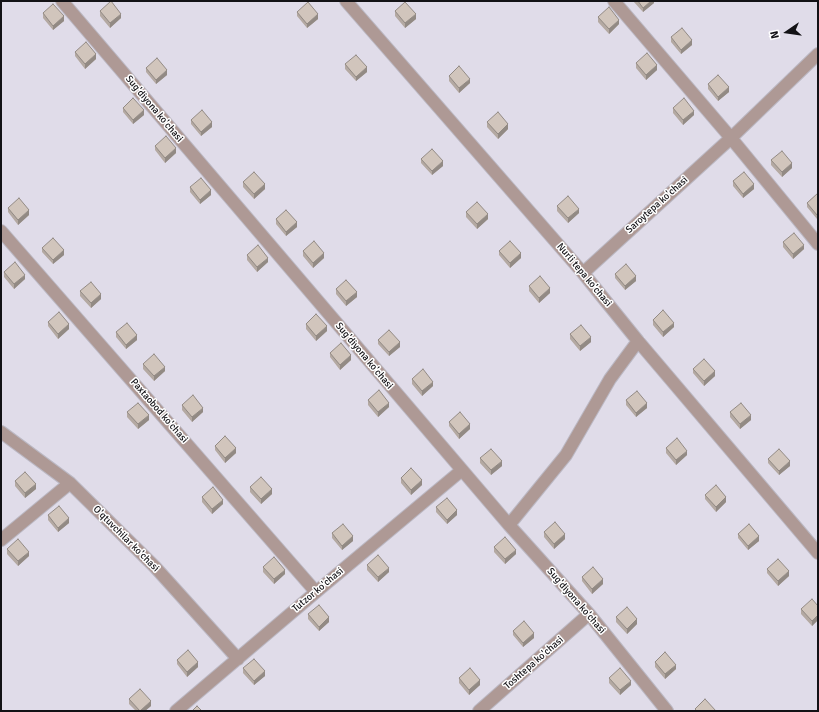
<!DOCTYPE html>
<html>
<head>
<meta charset="utf-8">
<style>
	body { margin:0 }
	#map { position:relative; width:819px; height:712px; overflow:hidden; background:#e0dce9; font-family:Signika,sans-serif }
	canvas { display:block }
	.frame { position:absolute; inset:0; border:2px solid #131216; pointer-events:none }
	.north { position:absolute; left:767px; top:12px; width:40px; height:40px; -webkit-text-stroke:3px #fff; paint-order:stroke; rotate:257deg; font-size:11px; font-weight:700; line-height:16px; text-align:center; color:#131216 }
	.north::after { content:''; display:block; margin:auto; width:14px; height:18px; background:#131216; clip-path:polygon(50% 0,100% 100%,50% 72%,0 100%) }
</style>
</head>
<body>
<div id="map">
<canvas width="819" height="712"></canvas>
<div class="frame"></div>
<div class="north">N</div>
</div>
<script>
const context = document.querySelector('canvas').getContext('2d');
context.lineJoin = 'round';
const toPath = rows => new Path2D(rows.map(r => 'M' + r).join(''));
function strokePath(path, color, width, dash) { context.strokeStyle = color; context.lineWidth = width; context.lineCap = dash ? 'butt' : 'round'; context.setLineDash(dash || []); context.stroke(path); }
function fill(path, color) { context.fillStyle = color; context.fill(path, 'evenodd'); }
function drawText(font, color, halo, rows, align = 'center') {
  context.font = font + ' Signika,sans-serif'; context.lineWidth = 3; context.setLineDash([]); context.textBaseline = 'middle'; context.strokeStyle = halo; context.fillStyle = color; for (const [text, x, y, turn = 0] of rows) {
    context.save(); context.translate(x, y); context.rotate((+turn || 0) * Math.PI / 180); context.textAlign = isNaN(turn) ? turn : align; if (halo) context.strokeText(text, 0, 0); context.fillText(text, 0, 0); context.restore();
  }
}
const minor = toPath([
	[62,1,509,525,589,614,667,711],
	[346,1,583,273,638,341,818,553],
	[614,1,731,138,818,244],
	[1,231,316,592],
	[583,273,731,138,818,54],
	[1,432,70,483,155,567,238,659],
	[509,525,566,455,610,379,638,341],
	[1,540,70,483],
	[176,711,316,592,462,470],
	[479,711,589,614]
]);
strokePath(minor, '#bbb8c3', 14);
strokePath(minor, '#ae9995', 12);
fill(toPath([
	[633,1,654,1,654,3,643,12],
	[100,11,121,18,110,28,100,16],
	[395,11,416,19,405,28,395,16],
	[297,12,318,19,307,28,297,16],
	[43,13,64,21,53,30,43,18],
	[598,17,619,24,609,34,598,22],
	[671,37,692,45,681,54,671,42],
	[75,52,96,59,85,69,75,56],
	[636,63,657,70,646,80,636,68],
	[345,64,367,72,356,81,345,69],
	[146,68,167,75,156,84,146,72],
	[449,76,470,83,459,93,449,81],
	[708,84,729,92,718,101,708,89],
	[123,108,144,115,133,124,123,112],
	[673,108,694,115,683,125,673,113],
	[191,120,212,127,201,136,191,124],
	[487,122,508,129,498,139,487,127],
	[155,146,176,153,165,163,155,150],
	[421,159,443,166,432,175,421,163],
	[771,160,792,168,782,177,771,165],
	[733,181,754,189,743,198,733,186],
	[243,182,265,189,254,199,243,187],
	[190,187,211,195,200,204,190,192],
	[818,193,818,219,817,219,807,207,807,203],
	[557,206,579,213,568,223,557,211],
	[8,208,29,215,18,225,8,212],
	[466,212,488,219,477,229,466,217],
	[276,219,297,227,286,236,276,224],
	[783,242,804,249,793,259,783,247],
	[42,248,64,255,53,264,42,252],
	[303,251,324,258,313,268,303,256],
	[499,251,521,258,510,268,499,255],
	[247,255,268,262,257,272,247,260],
	[4,272,25,279,14,289,4,277],
	[615,274,636,281,625,290,615,278],
	[529,286,550,293,539,303,529,291],
	[336,289,357,297,346,306,336,294],
	[80,291,101,299,91,308,80,296],
	[653,320,674,327,663,337,653,325],
	[48,322,69,329,58,339,48,326],
	[306,324,327,331,316,341,306,329],
	[116,332,137,340,126,349,116,337],
	[570,334,591,342,580,351,570,339],
	[378,340,400,347,389,356,378,344],
	[330,353,351,360,340,370,330,357],
	[143,364,165,371,154,381,143,369],
	[693,369,715,376,704,386,693,373],
	[412,379,433,386,422,396,412,384],
	[368,400,389,407,378,417,368,405],
	[626,400,647,408,636,417,626,405],
	[182,405,203,412,192,422,182,410],
	[127,412,149,420,138,429,127,417],
	[730,412,751,420,740,429,730,417],
	[449,422,470,429,459,439,449,426],
	[215,446,236,453,225,463,215,450],
	[666,448,687,455,676,465,666,453],
	[480,458,502,466,491,475,480,463],
	[768,459,790,466,779,475,768,463],
	[401,478,422,485,411,495,401,483],
	[15,481,36,489,25,498,15,486],
	[250,487,272,494,261,504,250,492],
	[705,495,726,502,716,512,705,499],
	[202,497,223,504,212,514,202,502],
	[436,507,457,515,447,524,436,512],
	[48,515,69,523,58,532,48,520],
	[544,532,565,539,554,549,544,537],
	[332,533,353,541,342,550,332,538],
	[738,534,759,541,748,550,738,538],
	[494,547,516,554,505,564,494,552],
	[7,549,29,556,18,566,7,554],
	[367,565,389,572,378,582,367,570],
	[263,567,285,574,274,584,263,572],
	[767,569,789,576,778,586,767,573],
	[582,577,603,584,592,594,582,581],
	[818,606,818,620,812,626,801,614,801,609],
	[308,614,329,622,319,631,308,619],
	[616,617,637,624,627,634,616,622],
	[513,631,534,638,523,647,513,635],
	[177,660,198,667,187,677,177,664],
	[655,662,676,669,665,679,655,667],
	[243,668,265,676,254,685,243,673],
	[459,678,480,685,469,695,459,683],
	[609,678,631,685,620,695,609,683],
	[129,699,151,706,145,711,136,711,129,704]
]), '#b4a9a2');
fill(toPath([
	[651,1,654,1,654,3,643,12,643,8],
	[121,14,121,18,110,28,110,23],
	[318,14,318,19,307,28,307,24],
	[416,14,416,19,405,28,405,23],
	[64,16,64,21,53,30,53,26],
	[619,20,619,24,609,34,609,29],
	[692,40,692,45,681,54,681,50],
	[96,54,96,59,85,69,85,64],
	[657,65,657,70,646,80,646,75],
	[367,67,367,72,356,81,356,77],
	[167,70,167,75,156,84,156,80],
	[470,79,470,83,459,93,459,88],
	[729,87,729,92,718,101,718,97],
	[144,110,144,115,133,124,133,120],
	[694,111,694,115,683,125,683,120],
	[212,122,212,127,201,136,201,132],
	[508,124,508,129,498,139,498,134],
	[176,148,176,153,165,163,165,158],
	[443,161,443,166,432,175,432,171],
	[792,163,792,168,782,177,782,172],
	[265,184,265,189,254,199,254,194],
	[754,184,754,189,743,198,743,194],
	[211,190,211,195,200,204,200,200],
	[579,209,579,213,568,223,568,218],
	[29,210,29,215,18,225,18,220],
	[488,214,488,219,477,229,477,224],
	[297,222,297,227,286,236,286,232],
	[804,245,804,249,793,259,793,254],
	[64,250,64,255,53,264,53,260],
	[324,253,324,258,313,268,313,263],
	[521,253,521,258,510,268,510,263],
	[268,258,268,262,257,272,257,267],
	[25,275,25,279,14,289,14,284],
	[636,276,636,281,625,290,625,286],
	[550,288,550,293,539,303,539,298],
	[357,292,357,297,346,306,346,301],
	[101,294,101,299,91,308,91,303],
	[674,323,674,327,663,337,663,332],
	[69,324,69,329,58,339,58,334],
	[327,326,327,331,316,341,316,336],
	[137,335,137,340,126,349,126,345],
	[591,337,591,342,580,351,580,346],
	[400,342,400,347,389,356,389,352],
	[351,355,351,360,340,370,340,365],
	[165,367,165,371,154,381,154,376],
	[715,371,715,376,704,386,704,381],
	[433,382,433,386,422,396,422,391],
	[389,403,389,407,378,417,378,412],
	[647,403,647,408,636,417,636,413],
	[203,408,203,412,192,422,192,417],
	[149,415,149,420,138,429,138,424],
	[751,415,751,420,740,429,740,424],
	[470,424,470,429,459,439,459,434],
	[236,448,236,453,225,463,225,458],
	[687,451,687,455,676,465,676,460],
	[502,461,502,466,491,475,491,470],
	[790,461,790,466,779,475,779,471],
	[422,480,422,485,411,495,411,490],
	[36,484,36,489,25,498,25,493],
	[272,489,272,494,261,504,261,499],
	[726,497,726,502,716,512,716,507],
	[223,500,223,504,212,514,212,509],
	[457,510,457,515,447,524,447,520],
	[69,518,69,523,58,532,58,528],
	[565,534,565,539,554,549,554,544],
	[353,536,353,541,342,550,342,546],
	[759,536,759,541,748,550,748,546],
	[516,550,516,554,505,564,505,559],
	[29,552,29,556,18,566,18,561],
	[389,568,389,572,378,582,378,577],
	[285,570,285,574,274,584,274,579],
	[789,571,789,576,778,586,778,581],
	[603,579,603,584,592,594,592,589],
	[818,615,818,620,812,626,812,621],
	[329,617,329,622,319,631,319,627],
	[637,619,637,624,627,634,627,629],
	[534,633,534,638,523,647,523,643],
	[198,662,198,667,187,677,187,672],
	[676,665,676,669,665,679,665,674],
	[265,671,265,676,254,685,254,681],
	[480,680,480,685,469,695,469,690],
	[631,681,631,685,620,695,620,690],
	[151,701,151,706,145,711,140,711]
]), '#928a84');
const building = toPath([
	[111,1,121,14,110,23,100,11,111,1],
	[638,1,651,1,643,8,638,1],
	[308,2,318,14,307,24,297,12,308,2],
	[405,2,416,14,405,23,395,11,405,2],
	[53,4,64,16,53,26,43,13,53,4],
	[609,7,619,20,609,29,598,17,609,7],
	[682,28,692,40,681,50,671,37,682,28],
	[86,42,96,54,85,64,75,52,86,42],
	[647,53,657,65,646,75,636,63,647,53],
	[356,55,367,67,356,77,345,64,356,55],
	[157,58,167,70,156,80,146,68,157,58],
	[459,66,470,79,459,88,449,76,459,66],
	[718,75,729,87,718,97,708,84,718,75],
	[133,98,144,110,133,120,123,108,133,98],
	[684,98,694,111,683,120,673,108,684,98],
	[202,110,212,122,201,132,191,120,202,110],
	[498,112,508,124,498,134,487,122,498,112],
	[166,136,176,148,165,158,155,146,166,136],
	[432,149,443,161,432,171,421,159,432,149],
	[782,151,792,163,782,172,771,160,782,151],
	[254,172,265,184,254,194,243,182,254,172],
	[744,172,754,184,743,194,733,181,744,172],
	[201,178,211,190,200,200,190,187,201,178],
	[818,193,818,214,817,215,807,203,818,193],
	[568,196,579,209,568,218,557,206,568,196],
	[19,198,29,210,18,220,8,208,19,198],
	[477,202,488,214,477,224,466,212,477,202],
	[286,210,297,222,286,232,276,219,286,210],
	[794,233,804,245,793,254,783,242,794,233],
	[53,238,64,250,53,260,42,248,53,238],
	[314,241,324,253,313,263,303,251,314,241],
	[510,241,521,253,510,263,499,251,510,241],
	[258,245,268,258,257,267,247,255,258,245],
	[15,262,25,275,14,284,4,272,15,262],
	[626,264,636,276,625,286,615,274,626,264],
	[540,276,550,288,539,298,529,286,540,276],
	[346,280,357,292,346,301,336,289,346,280],
	[91,282,101,294,91,303,80,291,91,282],
	[663,310,674,323,663,332,653,320,663,310],
	[59,312,69,324,58,334,48,322,59,312],
	[316,314,327,326,316,336,306,324,316,314],
	[127,323,137,335,126,345,116,332,127,323],
	[581,325,591,337,580,346,570,334,581,325],
	[389,330,400,342,389,352,378,340,389,330],
	[341,343,351,355,340,365,330,353,341,343],
	[154,354,165,367,154,376,143,364,154,354],
	[704,359,715,371,704,381,693,369,704,359],
	[423,369,433,382,422,391,412,379,423,369],
	[379,390,389,403,378,412,368,400,379,390],
	[637,391,647,403,636,413,626,400,637,391],
	[193,395,203,408,192,417,182,405,193,395],
	[138,403,149,415,138,424,127,412,138,403],
	[741,403,751,415,740,424,730,412,741,403],
	[460,412,470,424,459,434,449,422,460,412],
	[225,436,236,448,225,458,215,446,225,436],
	[677,438,687,451,676,460,666,448,677,438],
	[491,449,502,461,491,470,480,458,491,449],
	[779,449,790,461,779,471,768,459,779,449],
	[411,468,422,480,411,490,401,478,411,468],
	[25,472,36,484,25,493,15,481,25,472],
	[261,477,272,489,261,499,250,487,261,477],
	[716,485,726,497,716,507,705,495,716,485],
	[213,487,223,500,212,509,202,497,213,487],
	[447,498,457,510,447,520,436,507,447,498],
	[59,506,69,518,58,528,48,515,59,506],
	[555,522,565,534,554,544,544,532,555,522],
	[343,524,353,536,342,546,332,533,343,524],
	[749,524,759,536,748,546,738,534,749,524],
	[505,537,516,550,505,559,494,547,505,537],
	[18,539,29,552,18,561,7,549,18,539],
	[378,555,389,568,378,577,367,565,378,555],
	[274,557,285,570,274,579,263,567,274,557],
	[778,559,789,571,778,581,767,569,778,559],
	[593,567,603,579,592,589,582,577,593,567],
	[812,599,818,606,818,615,812,621,801,609,812,599],
	[319,605,329,617,319,627,308,614,319,605],
	[627,607,637,619,627,629,616,617,627,607],
	[524,621,534,633,523,643,513,631,524,621],
	[188,650,198,662,187,672,177,660,188,650],
	[665,652,676,665,665,674,655,662,665,652],
	[254,659,265,671,254,681,243,668,254,659],
	[470,668,480,680,469,690,459,678,470,668],
	[620,668,631,681,620,690,609,678,620,668],
	[140,689,151,701,140,711,129,699,140,689],
	[705,699,716,711,697,711,695,709,705,699],
	[197,706,202,711,192,711,197,706]
]);
fill(building, '#d1c5bc');
strokePath(building, '#928a84', 1);
drawText('10px', '#131216', '#fff', [
	["Sug'diyona ko'chasi",154,109,50],
	["Saroytepa ko'chasi",657,205,-42],
	["Nurli tepa ko'chasi",584,275,50],
	["Sug'diyona ko'chasi",364,356,50],
	["Paxtaobod ko'chasi",159,411,49],
	["O'qtuvchilar ko'chasi",126,539,45],
	["Tutzor ko'chasi",318,590,-40],
	["Sug'diyona ko'chasi",576,601,49],
	["Toshtepa ko'chasi",534,663,-41]
]);
</script>
</body>
</html>
